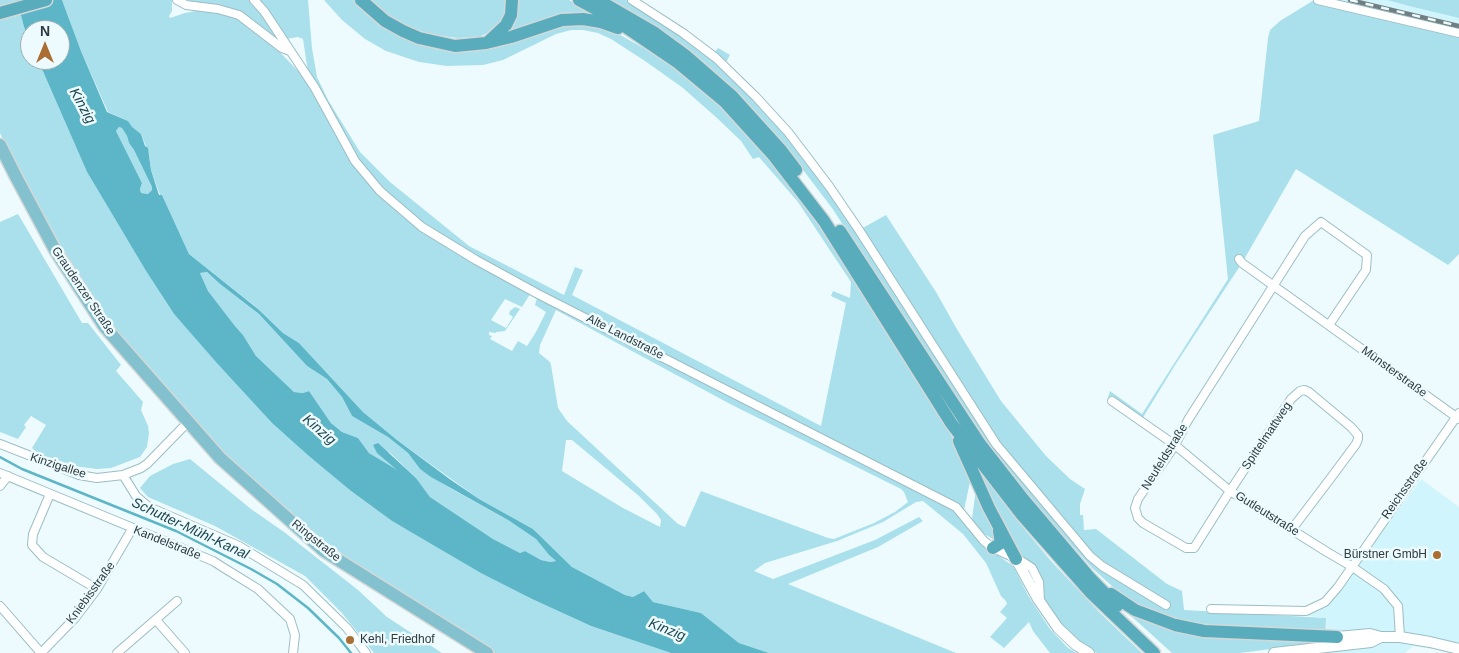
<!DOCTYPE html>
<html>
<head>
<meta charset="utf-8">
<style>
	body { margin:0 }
	#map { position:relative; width:1459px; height:653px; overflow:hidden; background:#edfbfe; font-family:Arial,sans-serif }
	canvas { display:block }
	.north { position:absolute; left:20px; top:20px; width:50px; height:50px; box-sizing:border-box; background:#edfbfe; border:1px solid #a0aeb1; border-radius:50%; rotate:0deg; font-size:14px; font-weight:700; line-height:20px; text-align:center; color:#2c3a3d }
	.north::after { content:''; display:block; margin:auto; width:18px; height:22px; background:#ab6e32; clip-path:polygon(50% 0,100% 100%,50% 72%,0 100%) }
</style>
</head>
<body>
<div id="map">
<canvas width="1459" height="653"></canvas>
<div class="north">N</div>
</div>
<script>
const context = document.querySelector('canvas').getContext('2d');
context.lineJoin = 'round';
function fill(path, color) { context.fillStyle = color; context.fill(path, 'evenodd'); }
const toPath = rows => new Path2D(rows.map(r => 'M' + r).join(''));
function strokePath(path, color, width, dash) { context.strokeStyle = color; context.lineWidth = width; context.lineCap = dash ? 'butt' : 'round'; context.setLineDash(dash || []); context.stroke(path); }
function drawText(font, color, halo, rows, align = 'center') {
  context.font = font + ' Arial,sans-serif'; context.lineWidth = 5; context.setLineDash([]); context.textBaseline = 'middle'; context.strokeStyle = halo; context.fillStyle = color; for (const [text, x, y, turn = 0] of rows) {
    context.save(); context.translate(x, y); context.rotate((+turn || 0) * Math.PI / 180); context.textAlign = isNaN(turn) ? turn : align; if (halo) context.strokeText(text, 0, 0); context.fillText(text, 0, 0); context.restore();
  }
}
fill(toPath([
	[1323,0,1387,0,1459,18,1459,34],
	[1421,479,1459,507,1459,653,1413,646,1405,653,1327,653,1326,618,1307,616,1329,604]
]), '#d1f5fc');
fill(toPath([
	[0,0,17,0,24,27,30,41,30,60,38,60,87,172,146,271,174,314,272,423,351,491,392,521,481,572,532,599,591,626,671,653,495,653,377,579,304,526,229,458,142,363,106,319,84,287,42,217,10,155,0,133],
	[62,0,172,0,172,11,169,16,170,18,185,13,196,11,194,3,186,0,308,0,312,48,317,77,328,100,360,152,390,182,469,246,564,295,575,267,583,270,572,295,821,426,846,303,831,296,833,291,850,298,851,282,798,202,759,157,753,159,741,141,718,119,683,88,645,61,611,39,598,33,583,30,571,30,556,34,503,60,483,65,447,66,419,62,386,51,365,39,342,20,324,0,354,0,367,14,384,25,440,47,575,23,613,31,665,60,720,103,810,208,945,423,961,456,970,482,964,510,965,524,979,542,1013,566,1029,597,1050,629,1067,647,1076,653,1050,653,1033,631,1029,622,1004,648,990,637,1007,618,1000,612,1007,604,1006,601,1001,596,986,563,963,534,923,501,916,502,883,522,837,541,765,563,754,571,773,579,875,540,919,517,923,521,878,547,788,584,956,653,769,653,739,643,701,613,653,602,644,591,633,597,625,595,572,567,533,529,479,499,397,440,363,412,299,343,283,333,256,307,189,254,162,195,160,195,151,170,149,154,141,134,131,127,128,121,108,112,81,51],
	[298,37,303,39,309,79,297,70,273,45,286,39],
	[532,291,538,294,535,305,546,312,536,332,527,346,518,341,512,351,490,339,492,336,489,335,489,332,496,333,496,332,505,331,520,309,515,307,510,311,509,314,513,317,506,328,491,320,505,299,522,307],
	[556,310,732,405,901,489,904,492,908,502,895,512,874,523,834,539,828,538,701,491,685,527,678,524,567,421,558,408,551,365,550,362,539,353,540,345],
	[566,440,572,440,639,496,657,514,661,520,660,527,623,508,562,471],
	[369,0,508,0,505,17,495,29,479,37,457,38,429,34,408,26,393,18],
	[517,0,569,0,593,12,569,12,557,14,499,37],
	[610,0,631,0,712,56,718,48,730,55,724,66,756,97,859,230,886,215,936,292,958,331,1001,401,1046,456,1070,479,1085,489,1080,504,1080,515,1083,515,1084,530,1096,529,1167,584,1182,591,1184,610,1326,618,1325,642,1240,653,1172,653,1119,605,1124,597,1092,568,1014,480,992,453,832,208,775,133,735,91,635,14],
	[1314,0,1323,0,1459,34,1459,254,1448,265,1296,169,1242,263,1177,362,1142,419,1108,397,1110,391,1142,414,1228,279,1213,135,1259,121,1268,38,1270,30,1280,21],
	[1387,0,1459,0,1459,18,1409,6],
	[119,127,122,128,127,136,129,143,134,150,152,187,152,190,148,194,141,193,140,189,142,183,116,131],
	[18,214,82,323,88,323,121,365,116,371,143,402,141,410,148,426,149,433,147,447,140,457,111,468,97,469,73,466,39,454,32,448,46,425,31,416,24,425,26,427,18,439,0,432,0,222],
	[207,272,220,284,259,314,307,366,327,379,342,397,352,416,388,437,408,453,420,469,450,488,508,520,536,539,549,555,556,561,550,562,541,560,525,551,520,553,493,539,430,497,416,478,388,451,402,474,369,453,358,438,342,432,331,423,309,391,303,393,294,392,256,356,243,335,235,326,208,291,200,273],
	[190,459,251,509,284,532,358,590,387,617,442,653,374,653,342,613,305,576,215,526,148,497,140,488,150,476,173,464],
	[976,466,1016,519,1051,561,1099,612,1142,653,1097,653,1081,643,1067,631,1044,600,1043,589,1037,572,1028,561,1014,552],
	[976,489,997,536,996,541,986,535,975,525,972,519]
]), '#a9e0ec');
fill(toPath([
	[17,0,62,0,81,51,107,112,128,121,132,127,141,134,145,146,148,148,151,170,159,195,162,195,189,254,258,309,283,333,299,343,363,412,397,440,451,480,479,499,533,529,572,567,625,595,633,597,644,591,653,602,701,613,739,643,769,653,671,653,591,626,532,599,481,573,392,521,351,491,309,456,272,423,216,362,174,314,146,271,87,172,38,60,60,60,60,30,30,30,30,41,24,27],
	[119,127,122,128,127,136,129,143,134,150,152,187,152,190,148,194,141,193,140,189,142,183,116,131],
	[207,272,220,284,259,314,307,366,327,379,342,397,352,416,388,437,408,453,420,469,431,477,508,520,536,539,549,555,556,561,550,562,541,560,525,551,520,553,493,539,430,497,416,478,378,443,373,445,377,453,397,470,369,453,358,438,342,432,331,423,309,391,303,393,294,392,256,356,243,335,235,326,208,291,200,273]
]), '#5db6c7');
strokePath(toPath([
	[0,457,22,469,176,531,251,569,277,584,308,608,339,638,351,653]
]), '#5db6c7', 2.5);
const minor = toPath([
	[177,0,186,5,218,9,239,15,282,48,290,51],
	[254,0,264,11,315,88,355,161,380,191,422,227,476,260,538,294,956,507,984,541,993,548,1023,562,1032,568,1039,582,1040,600],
	[632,0,683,33,716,58,756,97,788,132,829,186,859,230,996,444,1090,556,1102,566,1166,605],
	[1318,0,1459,33],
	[1239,259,1242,263,1459,419],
	[1112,401,1175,445,1230,491,1327,552,1351,566,1384,589,1398,606,1400,637],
	[0,444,79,475,97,478,123,475,141,468,147,464,188,422],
	[0,473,213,561,224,568,258,589,290,619,295,635,293,653],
	[123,475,136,496,149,507,239,546,303,585,347,628,366,653],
	[0,486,8,476],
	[50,494,33,534,32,545,43,557,97,589],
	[1292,529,1330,479,1356,444,1358,439,1358,435,1351,427,1309,392,1304,390,1300,391,1291,399,1230,491,1194,548,1186,548,1143,523,1138,518,1135,508,1138,499,1175,445,1188,420,1305,236,1321,222,1367,255,1366,270,1329,325],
	[0,606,41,653],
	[1211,609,1306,611,1325,602,1338,587,1459,413],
	[156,620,185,653],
	[41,653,75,618,97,589,132,529],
	[117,653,177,601]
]);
const tertiary = toPath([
	[1016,559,1038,599,1058,628,1076,645,1089,653],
	[1333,645,1337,637,1370,634,1381,637,1400,637,1430,642,1459,649],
	[1274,653,1371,642,1381,637]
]);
const primary = toPath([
	[0,145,15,175,55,250,104,326,220,458,324,551,487,653]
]);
const trunk = toPath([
	[361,0,385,21,403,31,419,38,455,46,486,43,511,37,562,20,583,19,601,22,618,28],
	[579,0,614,19,677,62,725,102,774,156,824,221,951,423,1022,515,1091,593,1154,653],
	[598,0,655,33,685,55,732,96,780,149,796,170],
	[0,13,46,0],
	[489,41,506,25,511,15,512,0],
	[840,231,980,444,1023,499,1089,577,1117,606],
	[959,441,989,508,1016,559],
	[993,548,1001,543,999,531],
	[1111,594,1135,610,1175,625,1204,631,1337,637]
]);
strokePath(minor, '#9bbec5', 10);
strokePath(tertiary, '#9bbec5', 12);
strokePath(primary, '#d5d8d8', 15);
strokePath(trunk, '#d5d8d8', 15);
strokePath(minor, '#fff', 8);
strokePath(tertiary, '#fff', 10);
strokePath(primary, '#82c1cd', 12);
strokePath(trunk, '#58acbc', 12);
const rail = toPath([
	[1350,0,1459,26]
]);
strokePath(rail, '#717f82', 4.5);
strokePath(rail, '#edfbfe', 2.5, [8]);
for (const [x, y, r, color] of [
	[1437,555,5,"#ab6e32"],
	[350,640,5,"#ab6e32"]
]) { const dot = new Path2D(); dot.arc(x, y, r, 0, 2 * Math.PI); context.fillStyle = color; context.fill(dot); strokePath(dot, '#edfbfe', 2); }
drawText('12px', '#2c3a3d', '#edfbfe', [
	["Graudenzer Straße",83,291,56],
	["Alte Landstraße",625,337,27],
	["Münsterstraße",1394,372,36],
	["Spittelmattweg",1267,436,-56],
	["Neufeldstraße",1165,457,-58],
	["Kinzigallee",58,466,18],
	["Reichsstraße",1405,489,-55],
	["Gutleutstraße",1267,514,32],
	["Ringstraße",316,541,39],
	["Kandelstraße",167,543,22],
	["Kniebisstraße",91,593,-54]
]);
drawText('12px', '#2c3a3d', '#edfbfe', [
	["Bürstner GmbH",1427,555],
	["Kehl, Friedhof",360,640,"left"]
], 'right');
drawText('italic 14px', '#1d464e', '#edfbfe', [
	["Kinzig",82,106,61],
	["Kinzig",319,430,41],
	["Schutter-Mühl-Kanal",190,529,25],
	["Kinzig",667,630,22]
]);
</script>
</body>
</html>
